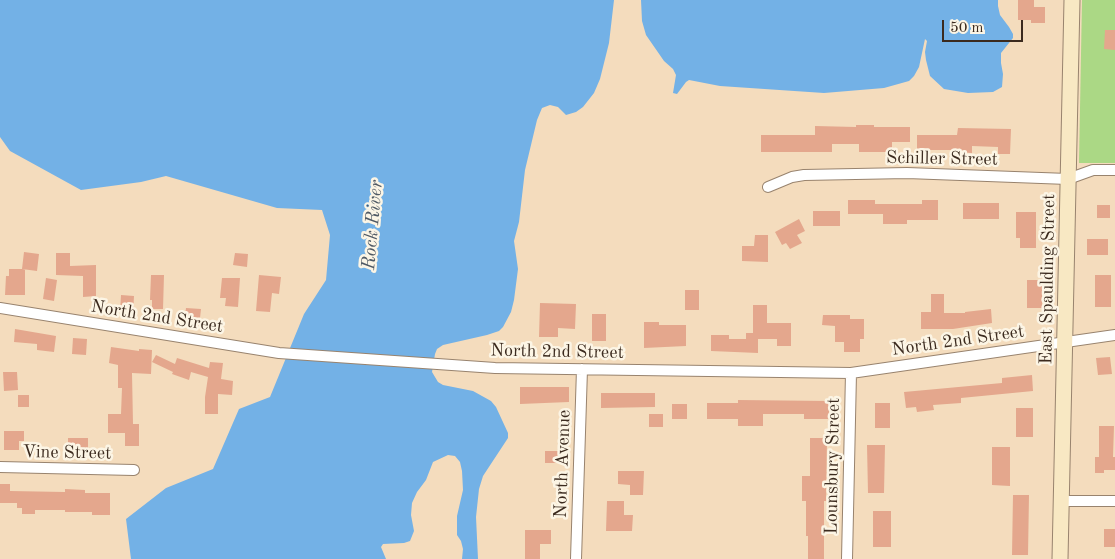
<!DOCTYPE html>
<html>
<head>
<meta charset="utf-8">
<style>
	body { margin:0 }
	#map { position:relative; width:1115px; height:559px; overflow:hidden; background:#f4dcbd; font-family:"Old Standard TT",serif }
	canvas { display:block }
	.scale { position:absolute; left:942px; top:20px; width:81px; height:22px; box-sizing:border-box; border:2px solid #3b2a1e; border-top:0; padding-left:6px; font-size:15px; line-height:18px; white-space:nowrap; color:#3b2a1e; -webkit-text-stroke:4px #fcf5e5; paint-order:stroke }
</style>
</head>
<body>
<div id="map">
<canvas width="1115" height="559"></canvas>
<div class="scale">50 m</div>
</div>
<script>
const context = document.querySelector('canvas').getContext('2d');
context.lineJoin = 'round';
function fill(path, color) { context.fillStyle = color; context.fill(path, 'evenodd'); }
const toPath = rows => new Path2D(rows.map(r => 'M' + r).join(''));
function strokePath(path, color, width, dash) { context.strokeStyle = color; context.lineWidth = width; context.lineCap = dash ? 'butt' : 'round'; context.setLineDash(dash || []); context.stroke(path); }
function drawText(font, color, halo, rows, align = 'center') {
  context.font = font + ' "Old Standard TT",serif'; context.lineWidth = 5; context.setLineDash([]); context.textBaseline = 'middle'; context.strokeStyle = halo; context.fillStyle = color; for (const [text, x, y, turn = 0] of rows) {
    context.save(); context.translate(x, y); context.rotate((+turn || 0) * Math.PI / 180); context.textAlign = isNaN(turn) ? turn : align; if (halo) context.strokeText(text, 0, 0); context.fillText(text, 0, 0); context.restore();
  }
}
fill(toPath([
	[1082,0,1115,0,1115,163,1079,163]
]), '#abd885');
fill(toPath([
	[0,0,614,0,609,43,600,79,594,93,583,107,576,112,566,115,558,107,550,105,542,108,537,120,525,170,519,222,514,241,518,269,514,300,511,312,503,327,499,331,487,335,443,345,437,349,435,354,432,372,438,382,443,385,473,391,491,401,496,407,508,433,508,438,483,476,479,489,476,517,478,559,462,559,463,549,461,541,457,535,457,516,463,490,462,471,460,462,455,456,448,455,433,462,426,480,417,492,412,503,411,515,414,531,410,541,404,543,383,544,381,547,386,559,131,559,126,519,166,488,213,469,239,409,270,397,304,314,326,280,330,235,322,210,277,208,166,176,141,182,81,190,10,151,0,137],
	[641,0,998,0,998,6,1000,15,1009,27,1013,34,1013,38,1001,53,1001,63,1003,74,1002,87,993,92,968,93,944,89,930,76,926,60,925,52,927,41,925,39,919,67,914,76,909,81,884,88,824,93,720,86,689,80,686,82,677,94,673,93,676,75,673,69,664,61,646,35,642,21]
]), '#73b1e6');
fill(toPath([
	[1018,0,1034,0,1034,7,1045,7,1045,23,1031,23,1031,20,1018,20],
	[1105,30,1115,30,1115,50,1104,49],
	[856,125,874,125,874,127,910,127,910,142,892,142,892,152,859,152,859,144,832,144,832,152,761,152,761,135,815,135,815,126,856,127],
	[958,128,1011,129,1010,154,998,154,998,147,972,146,972,153,957,152,957,150,917,150,917,135,957,135],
	[848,200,875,200,875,204,922,204,922,200,938,200,938,220,907,220,907,224,883,224,883,214,848,214],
	[963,203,999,203,999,219,963,219],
	[1097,205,1110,205,1110,218,1097,218],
	[813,211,840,211,840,226,813,226],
	[1016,212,1036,212,1036,248,1020,248,1020,238,1016,238],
	[799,219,805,231,797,235,802,243,790,249,786,243,782,245,775,232],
	[755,235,768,235,768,262,742,261,742,246,754,246],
	[1087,239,1108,239,1108,255,1087,255],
	[24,252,39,254,37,271,22,269],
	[56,253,70,253,70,266,96,265,96,296,83,297,83,276,56,275],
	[235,253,248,254,247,267,233,265],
	[9,269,25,269,25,295,5,295,6,276,9,276],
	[151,275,164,275,163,309,152,309,152,300,150,300],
	[259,275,281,277,279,294,272,293,270,312,256,311],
	[1095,275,1111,275,1111,307,1095,307],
	[46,278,57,280,54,301,43,299],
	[222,278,240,278,238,307,225,306,226,298,220,298],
	[1027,280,1042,280,1042,308,1027,308],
	[685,290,699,290,699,310,685,310],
	[931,294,944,294,944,313,965,313,965,312,991,309,992,323,953,329,921,329,921,312,931,312],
	[121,295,134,296,133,314,120,313],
	[540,303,576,304,575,329,558,328,558,337,539,337],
	[753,305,767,305,767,323,791,323,791,346,777,346,777,339,758,339,758,353,711,351,711,335,729,335,729,339,746,339,746,333,753,333],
	[186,308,201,309,199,327,184,325],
	[592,314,606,314,606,341,592,341],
	[823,315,850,315,850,319,864,319,864,339,860,339,860,352,844,352,844,342,835,342,835,326,822,325],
	[644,322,659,322,659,325,686,325,686,346,644,348],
	[15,329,56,336,54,352,37,350,37,344,14,342],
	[73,338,87,339,86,355,72,354],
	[111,347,139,351,139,349,152,350,151,374,132,373,133,424,139,424,139,446,125,446,125,433,108,433,108,414,121,414,122,388,118,388,118,365,109,363],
	[156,355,175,364,177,358,209,368,210,362,223,363,221,379,233,381,232,395,218,394,218,414,205,414,205,397,208,377,191,372,189,380,172,374,173,372,152,362],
	[1110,357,1112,374,1098,375,1096,358],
	[3,372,17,372,18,390,4,391],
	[1032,375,1033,391,961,398,961,403,933,405,934,410,917,412,916,407,906,408,904,392,1002,383,1002,378],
	[520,387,569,387,569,402,520,404],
	[601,393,655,393,655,407,601,408],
	[18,395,29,395,29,407,18,407],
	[738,400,829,401,829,419,804,419,804,414,763,414,763,426,738,426,738,419,707,419,707,403,738,403],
	[875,403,890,403,890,428,875,428],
	[672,404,687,404,687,419,672,419],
	[1016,408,1033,408,1033,437,1016,437],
	[649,414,663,414,663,427,649,427],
	[1099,426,1114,426,1113,457,1115,457,1115,470,1104,470,1104,473,1095,473,1095,457,1099,457],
	[4,431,24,431,24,441,19,441,19,450,4,450],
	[68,438,88,438,88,455,68,455],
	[810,438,827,438,826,501,824,501,824,559,808,559,808,536,806,536,806,501,802,501,802,476,810,476],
	[867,445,885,445,884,493,868,493],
	[992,447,1010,447,1010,486,992,485],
	[545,451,559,451,559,463,545,463],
	[618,471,644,471,643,495,630,495,630,485,618,484],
	[0,484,10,484,10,491,65,492,65,489,85,490,85,493,110,493,110,515,92,515,92,512,65,512,65,510,35,510,35,514,22,514,22,508,17,508,17,503,0,503],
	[1013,495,1029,495,1028,555,1012,555],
	[607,501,624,501,624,515,633,515,632,531,606,531],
	[873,511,891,511,891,547,873,547],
	[1104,529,1115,529,1115,547,1104,547],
	[525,530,551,530,551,544,540,544,540,559,525,559]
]), '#e4a78d');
const street = toPath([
	[768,187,792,177,804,175,907,173,1068,179,1093,170,1115,170],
	[0,308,279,353,495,368,851,373,1115,335],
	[0,467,134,470],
	[1061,501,1115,501],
	[576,559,582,369],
	[847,559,851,373]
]);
const secondary = toPath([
	[1060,559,1072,0]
]);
strokePath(street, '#98836e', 12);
strokePath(secondary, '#98836e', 17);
strokePath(street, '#fff', 10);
strokePath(secondary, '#f8e8c3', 15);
drawText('18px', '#3b2a1e', '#fcf5e5', [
	["Schiller Street",942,159,1],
	["East Spaulding Street",1048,279,-89],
	["North 2nd Street",157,317,9],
	["North 2nd Street",958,341,-8],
	["North 2nd Street",557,352,1],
	["Vine Street",67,453,1],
	["North Avenue",563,464,-88],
	["Lounsbury Street",833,466,-89]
]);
drawText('italic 19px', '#4f5964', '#fcf5e5', [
	["Rock River",373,225,-85]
]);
</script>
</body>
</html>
